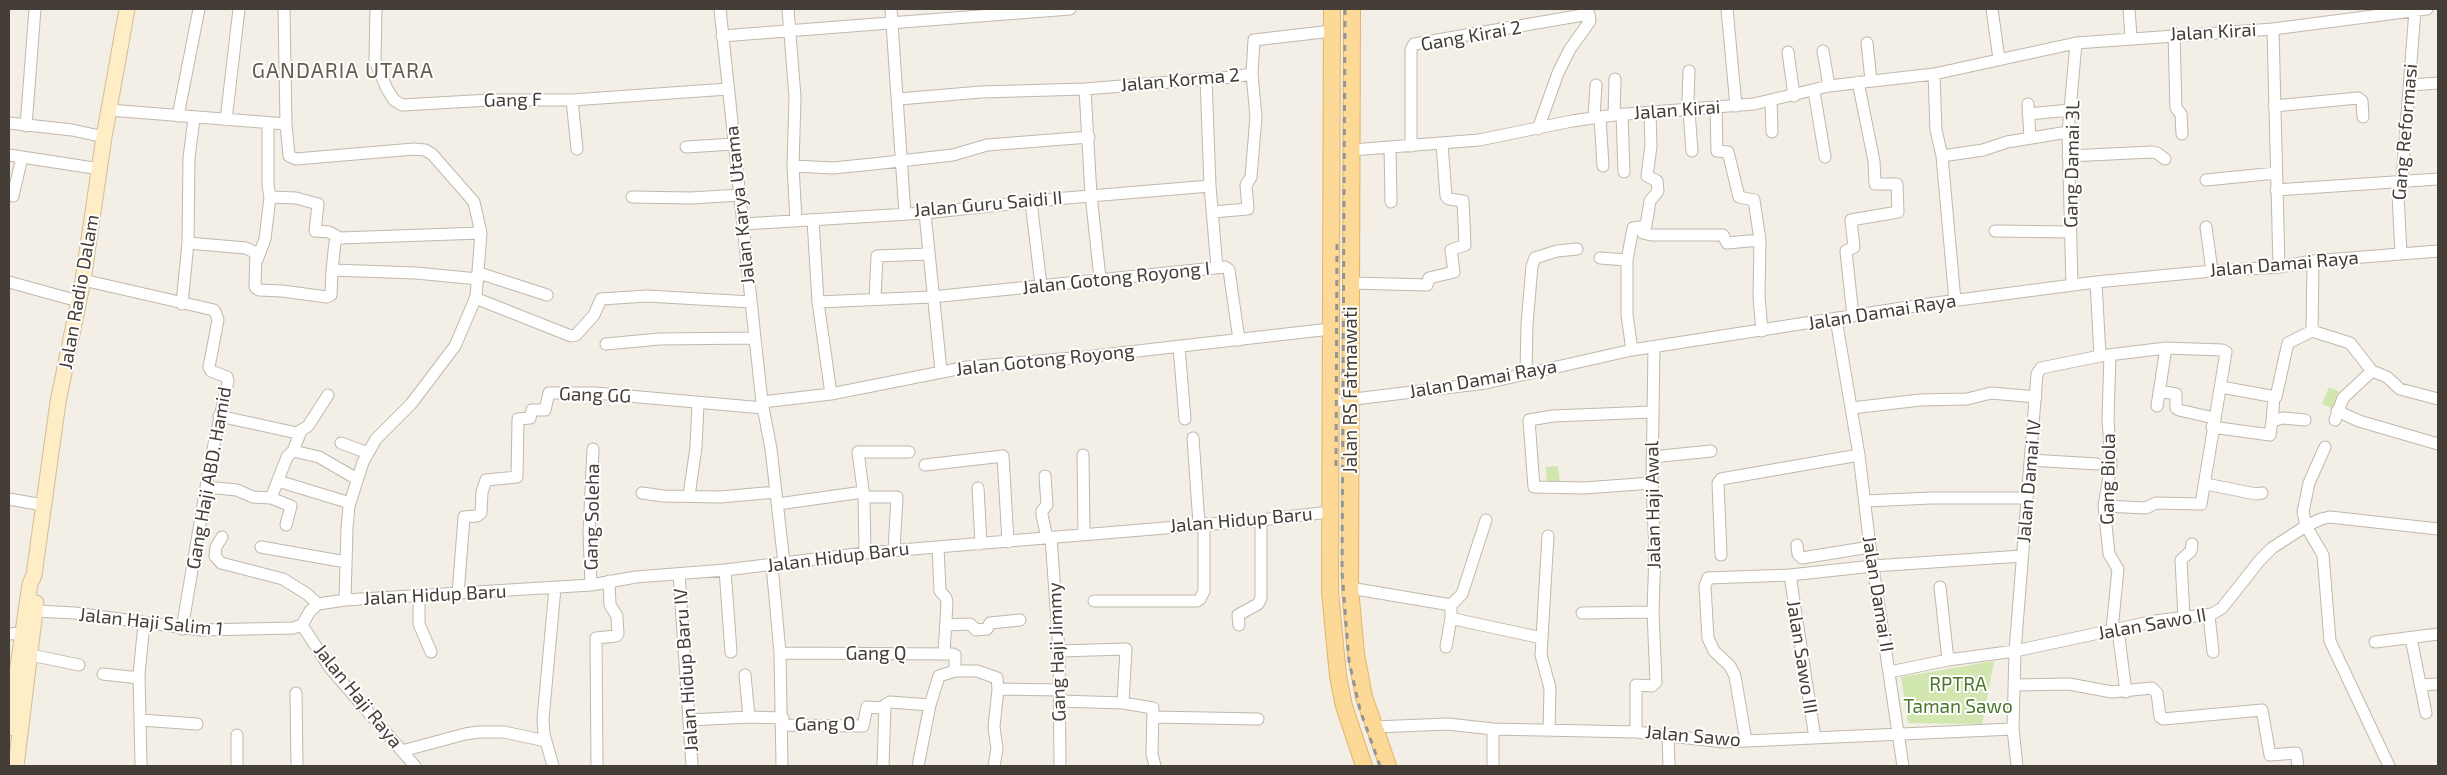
<!DOCTYPE html>
<html>
<head>
<meta charset="utf-8">
<style>
	body { margin:0 }
	#map { position:relative; width:2447px; height:775px; overflow:hidden; background:#f3eee6; font-family:"Exo 2",sans-serif }
	canvas { display:block }
	.frame { position:absolute; inset:0; border:10px solid #453e36; pointer-events:none }
</style>
</head>
<body>
<div id="map">
<canvas width="2447" height="775"></canvas>
<div class="frame"></div>
</div>
<script>
const context = document.querySelector('canvas').getContext('2d');
context.lineJoin = 'round';
function fill(path, color) { context.fillStyle = color; context.fill(path, 'evenodd'); }
const toPath = rows => new Path2D(rows.map(r => 'M' + r).join(''));
function strokePath(path, color, width, dash) { context.strokeStyle = color; context.lineWidth = width; context.lineCap = dash ? 'butt' : 'round'; context.setLineDash(dash || []); context.stroke(path); }
function drawText(font, color, halo, rows, align = 'center') {
  context.font = font + ' "Exo 2",sans-serif'; context.lineWidth = 4; context.setLineDash([]); context.textBaseline = 'middle'; context.strokeStyle = halo; context.fillStyle = color; for (const [text, x, y, turn = 0] of rows) {
    context.save(); context.translate(x, y); context.rotate((+turn || 0) * Math.PI / 180); context.textAlign = isNaN(turn) ? turn : align; if (halo) context.strokeText(text, 0, 0); context.fillText(text, 0, 0); context.restore();
  }
}
fill(toPath([
	[2329,387,2340,392,2333,409,2322,404],
	[1558,466,1560,484,1547,485,1546,467],
	[1994,661,1982,724,1908,723,1901,677]
]), '#d1e7af');
const street = toPath([
	[284,9,286,124,289,156,296,159,414,149,425,150,432,154,474,202,481,233,476,297,455,346,411,404,376,439,363,462,349,506,347,528,345,600],
	[376,9,375,61,387,89,394,100,402,105,490,100,572,100,728,89],
	[720,9,755,338,762,402,771,449,784,563],
	[788,9,795,97,793,166,796,221],
	[891,9,905,214],
	[1727,9,1736,106],
	[1992,9,1999,59],
	[2129,9,2131,37],
	[2273,29,2279,267],
	[2174,34,2176,108,2181,114,2182,134],
	[722,36,1070,9],
	[1867,43,1871,80],
	[1823,51,1829,86],
	[1788,52,1794,96],
	[1689,71,1688,98,1692,151],
	[1934,74,1936,130,1942,156,1955,301],
	[1206,79,1210,186,1217,268],
	[2410,85,2438,83],
	[1085,89,1091,195,1100,278],
	[1814,91,1825,157],
	[899,99,981,92,1085,89,1232,77,1252,74,1254,40,1332,31],
	[572,100,577,149],
	[1771,100,1772,132],
	[2028,104,2030,138],
	[2274,106,2358,98,2362,101,2363,117],
	[1716,107,1717,151,1728,152,1739,197,1754,200,1760,240,1759,297,1762,331],
	[109,110,286,124],
	[1622,114,1624,172],
	[2028,114,2070,110],
	[1614,115,1615,79],
	[178,116,199,9],
	[1594,117,1596,85],
	[1600,117,1603,166],
	[226,120,239,9],
	[9,123,72,130,104,137],
	[26,126,35,9],
	[1411,146,1411,50,1414,44,1589,14,1590,21,1570,49,1558,73,1538,129],
	[686,147,734,144],
	[1390,147,1391,202],
	[1352,150,1479,140,1572,121,1614,115,1754,104,1829,86,1934,74,2076,43,2273,29,2427,9],
	[9,155,100,169],
	[1942,156,1983,150,2007,142,2068,132],
	[2068,156,2152,152,2157,153,2165,159],
	[793,166,833,168,873,164,953,155,987,145,1089,137],
	[2206,180,2276,173],
	[2276,190,2438,179],
	[13,196,22,157],
	[270,197,296,198,318,204,315,231,329,232,340,238],
	[632,197,691,198,740,195],
	[1031,202,1041,285],
	[1212,212,1248,209,1246,185,1251,177,1256,117,1252,74],
	[925,213,941,371],
	[813,220,818,302,831,394],
	[743,224,925,213,1066,198,1210,186],
	[1642,227,1643,233,1651,235,1723,235,1727,243,1760,240],
	[2206,227,2212,271],
	[1995,231,2071,232],
	[188,243,246,248,256,253,255,287,259,290,282,291,327,297,331,295,332,270],
	[2401,253,2398,195,2402,180,2415,10],
	[1600,258,1627,260],
	[257,260,265,239,270,197,268,185,268,123],
	[479,273,547,295],
	[478,279,416,273,332,270,335,242,340,238,481,233],
	[83,280,214,310,216,314,218,320,209,367,211,371,227,377,228,381,211,458,182,629],
	[9,282,78,301],
	[1352,283,1427,285,1429,278,1454,272,1451,250,1465,245,1463,201,1449,199,1446,196,1442,144],
	[2072,285,2068,132,2076,43],
	[475,298,571,336,576,335,594,315,601,299,647,296,751,302],
	[875,299,877,256,928,254],
	[818,302,932,297,1225,267,1229,270,1239,340],
	[182,304,188,243,189,158,194,118],
	[1853,316,1846,251,1854,247,1851,220,1898,212,1897,184,1875,184,1874,161,1858,82],
	[1836,319,1859,455,1870,547,1903,766],
	[2312,331,2313,261],
	[606,344,659,339,755,338],
	[1179,347,1185,419],
	[1632,350,1627,315,1627,260,1633,228,1646,226,1650,201,1658,191,1657,181,1647,176,1651,146,1650,113],
	[2110,355,2108,419,2111,465,2104,506,2109,554,2118,569,2112,630],
	[2100,356,2166,348,2222,350,2226,352,2201,504,2156,503,2146,508,2104,506],
	[1526,373,1527,324,1532,266,1535,258,1557,251,1577,249],
	[2221,387,2276,397,2288,343,2312,331,2350,343,2372,371,2387,377,2400,389,2438,399],
	[2159,391,2176,394,2176,408,2179,410,2214,418],
	[762,402,831,394,967,367,1085,357,1330,329],
	[1330,402,1486,383,1632,350,1928,304,2096,282,2212,271,2279,267,2313,261,2438,251],
	[2157,406,2166,348],
	[1852,408,1920,400,1967,399,1991,393,2036,397],
	[2337,411,2359,421,2438,444],
	[219,416,297,433,308,426,328,395],
	[2335,420,2343,398,2372,371],
	[2272,421,2274,397],
	[2212,427,2270,435,2272,421,2283,418,2305,420],
	[1193,438,1199,524],
	[341,443,368,453],
	[2325,447,2309,483,2303,512,2306,526,2323,555,2330,641,2389,766],
	[293,451,319,457,357,479],
	[1083,455,1084,534],
	[1652,457,1711,451],
	[2030,460,2097,464],
	[925,465,1003,456,1008,542],
	[1045,476,1047,505,1042,511,1042,515,1047,538],
	[278,481,350,503],
	[1652,483,1584,488,1534,487,1529,420,1553,416,1652,412],
	[2206,484,2256,494,2262,493],
	[206,487,237,490,253,497,271,498,291,506,286,525],
	[978,488,981,544],
	[642,493,663,496,720,497,776,492],
	[689,496,696,447,698,404],
	[864,497,897,497,894,550],
	[271,498,287,457,293,451,301,431],
	[9,499,43,505],
	[1866,501,1931,498,2027,498],
	[778,504,863,492],
	[1548,536,1541,655,1550,688,1549,731],
	[222,537,216,547,215,556,221,563,283,579,307,594,318,604],
	[1051,537,1059,651,1060,766],
	[1797,545,1798,554,1802,558,1870,547],
	[261,547,346,562],
	[938,547,940,591,946,598,947,603,944,653],
	[865,553,864,497,858,452,909,452],
	[1721,555,1718,483,1721,479,1859,455],
	[772,565,780,653,782,766],
	[725,570,731,652],
	[679,574,692,766],
	[1790,575,1815,738],
	[591,585,589,532,593,449],
	[1940,587,1948,660],
	[1350,588,1451,605],
	[458,594,464,517,477,516,481,513,482,492,486,480,517,477,518,419,530,418,532,410,545,410,549,393,595,393,763,408],
	[419,596,419,624,431,652],
	[1094,601,1197,601,1200,599,1204,591,1204,523],
	[1451,605,1451,615,1454,619,1542,638],
	[1451,605,1462,594,1486,520],
	[35,611,75,613,201,630,293,628,302,625,310,611,318,604,345,600,591,585,636,577,725,570,865,553,1261,520,1330,512],
	[1582,613,1653,612],
	[2209,615,2213,652],
	[2184,618,2181,560,2191,551,2192,544],
	[302,625,330,668,415,766],
	[946,625,970,624,976,630,987,629,990,623,1020,620],
	[1239,625,1238,615,1258,604,1261,598,1261,520],
	[2118,630,2126,692],
	[9,634,22,633],
	[2411,638,2426,713],
	[2375,642,2438,634],
	[1446,647,1451,618],
	[1059,651,1126,649,1123,703],
	[780,653,953,654,955,655,955,671],
	[31,655,79,665],
	[1890,672,1948,660,2015,651,2155,621,2212,614,2222,608,2260,560,2272,548,2306,526,2321,519,2330,517,2438,529],
	[103,674,139,678],
	[745,675,749,717],
	[2015,685,2069,684,2112,692,2152,688,2157,693,2160,717,2163,719,2262,710,2270,755,2296,753,2298,766],
	[2420,685,2438,684],
	[296,693,297,766],
	[1060,701,1123,703,1153,708,1152,754,1155,766],
	[1154,717,1258,719],
	[140,720,197,724],
	[689,720,749,717,783,718],
	[783,725,863,726,867,707,884,708],
	[1374,727,1448,724,1493,729,1636,732,1724,742,2013,729],
	[1636,732,1636,685,1652,686,1656,682,1653,612,1655,552,1652,483,1654,347],
	[1668,735,1669,766],
	[1746,741,1735,676,1730,666,1714,651,1708,638,1705,586,1708,578,1790,575,1873,566,2022,556],
	[402,751,465,734,479,732,504,732,546,741],
	[141,766,139,674,144,624],
	[237,766,237,735],
	[553,766,544,734,543,719,555,588],
	[597,766,596,638,616,636,618,634,617,616,610,605,609,581],
	[883,766,885,705,890,702,930,705],
	[918,766,930,705,939,676,955,671,977,671,997,678,998,689,1059,690],
	[994,766,997,749,994,727,998,689],
	[1493,766,1493,729],
	[2017,766,2013,729,2015,651,2037,374,2041,368,2100,356,2096,282]
]);
const secondary = toPath([
	[9,728,30,584,34,575,58,402,83,280,104,137,127,9],
	[16,766,36,603]
]);
const primary = toPath([
	[1332,9,1330,592,1338,676,1344,706,1364,766],
	[1352,9,1350,588,1356,654,1364,697,1388,766]
]);
strokePath(street, '#c1b8ac', 13);
strokePath(secondary, '#d2bf97', 17);
strokePath(primary, '#e1b566', 18);
strokePath(street, '#fff', 11);
strokePath(secondary, '#feedc5', 15);
strokePath(primary, '#fcd996', 16);
strokePath(toPath([
	[1345,9,1342,572,1349,661,1360,710,1380,766],
	[1336,466,1337,244]
]), '#959595', 3, [6, 6]);
drawText('19px', '#453e36', '#fff', [
	["Jalan Kirai",2213,32,-3],
	["Gang Kirai 2",1471,36,-10],
	["Jalan Korma 2",1180,80,-5],
	["Gang F",513,100,-1],
	["Jalan Kirai",1677,110,-4],
	["Gang Reformasi",2405,132,-85],
	["Gang Damai 3L",2072,164,-89],
	["Jalan Guru Saidi II",988,204,-5],
	["Jalan Karya Utama",740,205,-96],
	["Jalan Damai Raya",2284,264,-5],
	["Jalan Gotong Royong I",1116,278,-6],
	["Jalan Radio Dalam",79,292,-80],
	["Jalan Damai Raya",1882,312,-9],
	["Jalan Gotong Royong",1045,360,-6],
	["Jalan Damai Raya",1483,379,-10],
	["Jalan RS Fatmawati",1351,390,-90],
	["Gang GG",595,395,2],
	["Gang Haji ABD. Hamid",209,478,-80],
	["Gang Biola",2108,479,-89],
	["Jalan Damai IV",2029,481,-85],
	["Jalan Haji Awal",1653,505,-91],
	["Gang Soleha",592,517,-89],
	["Jalan Hidup Baru",1241,520,-5],
	["Jalan Hidup Baru",838,557,-7],
	["Jalan Damai II",1878,594,81],
	["Jalan Hidup Baru",435,595,-3],
	["Jalan Haji Salim 1",151,622,6],
	["Jalan Sawo II",2152,624,-10],
	["Gang Haji Jimmy",1057,652,-92],
	["Gang Q",876,654],
	["Jalan Sawo III",1802,657,81],
	["Jalan Hidup Baru IV",686,670,-94],
	["Jalan Haji Raya",358,696,51],
	["Gang O",825,724,-1],
	["Jalan Sawo",1693,736,5]
]);
drawText('19px', '#4b762a', '#fff', [
	["RPTRA",1958,685],
	["Taman Sawo",1958,707]
]);
context.letterSpacing = '1px';
drawText('21px', '#685b4d', '#fff', [
	["GANDARIA UTARA",343,71]
]);
context.letterSpacing = '0px';
</script>
</body>
</html>
